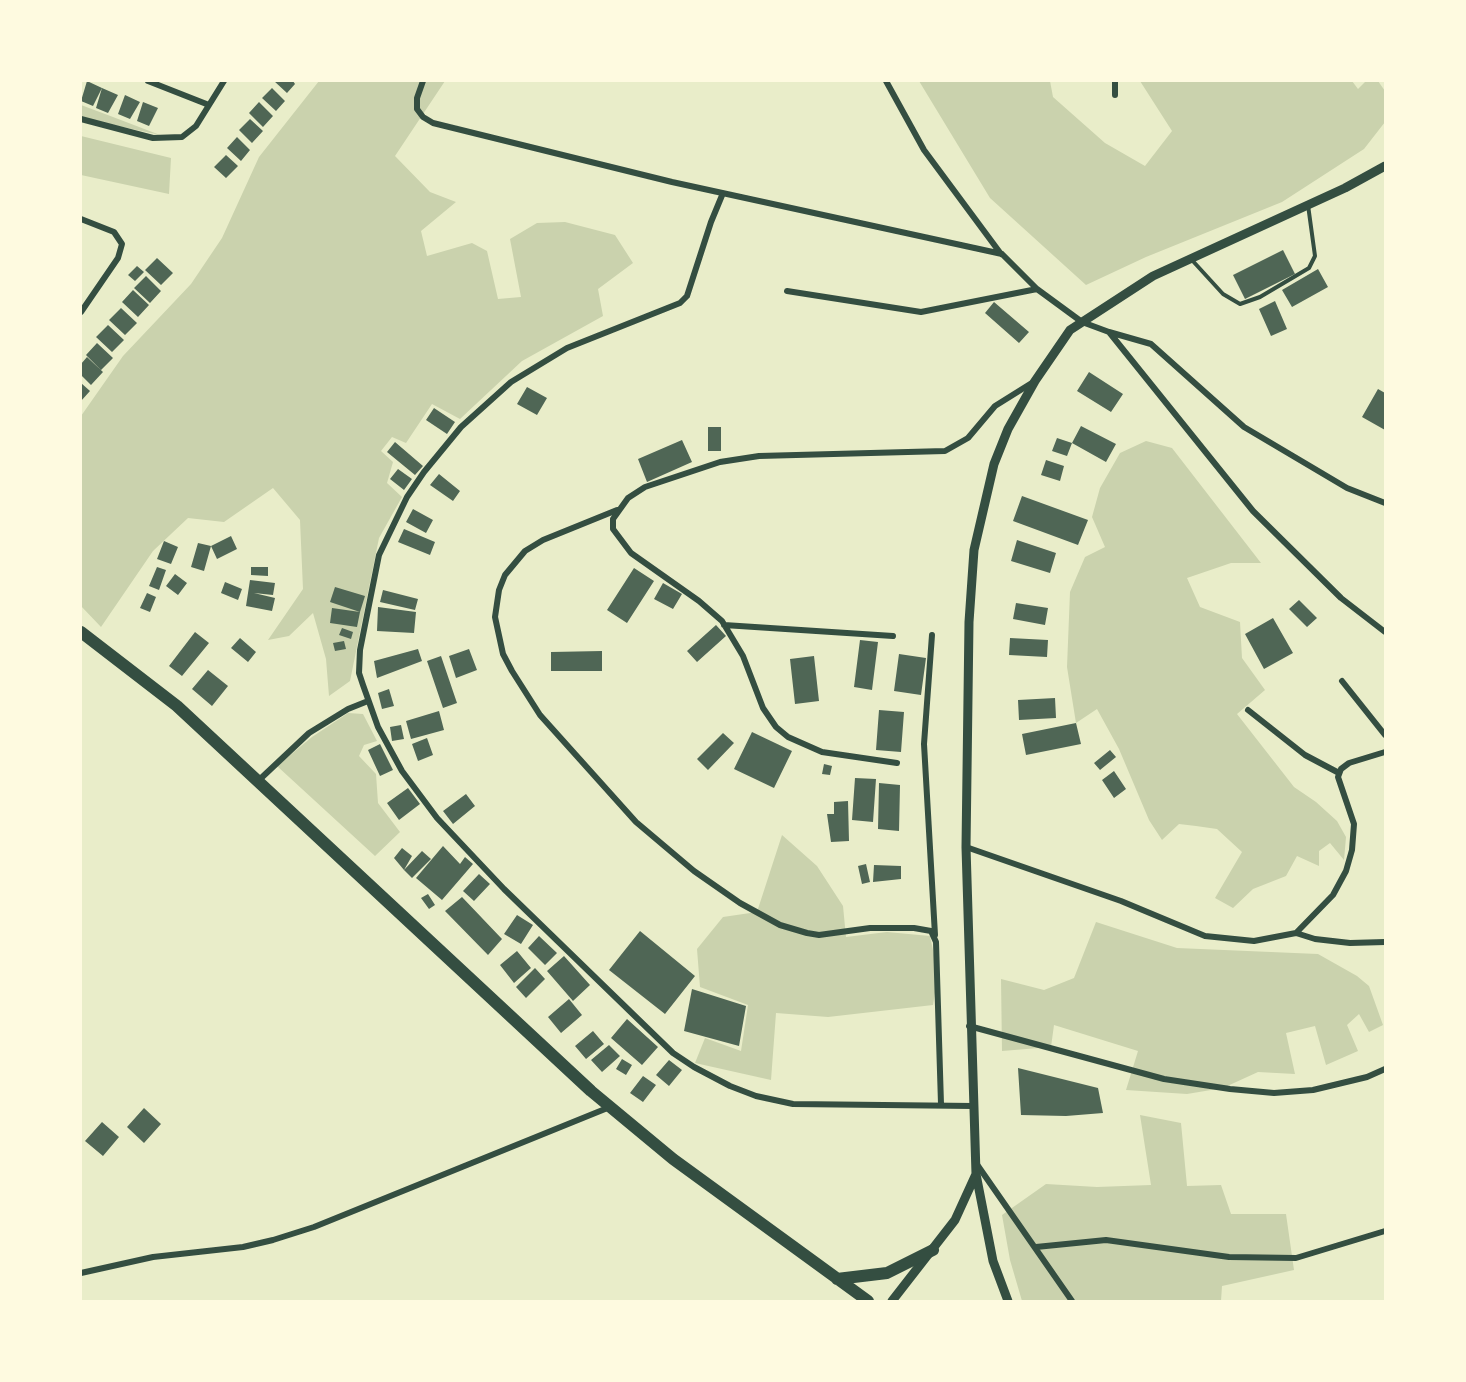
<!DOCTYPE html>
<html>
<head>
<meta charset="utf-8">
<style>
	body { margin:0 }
	#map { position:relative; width:1466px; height:1382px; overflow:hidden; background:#e9edc9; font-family:Signika,sans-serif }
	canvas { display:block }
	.frame { position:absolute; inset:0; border:82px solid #fefae0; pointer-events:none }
</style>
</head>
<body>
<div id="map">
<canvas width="1466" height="1382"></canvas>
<div class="frame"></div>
</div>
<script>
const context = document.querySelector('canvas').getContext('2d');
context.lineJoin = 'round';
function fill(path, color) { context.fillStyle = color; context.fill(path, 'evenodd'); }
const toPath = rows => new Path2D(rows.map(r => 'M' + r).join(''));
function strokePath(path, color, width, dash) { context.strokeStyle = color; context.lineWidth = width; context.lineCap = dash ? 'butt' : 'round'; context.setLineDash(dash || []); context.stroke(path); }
fill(toPath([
	[319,81,445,81,395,156,430,192,456,202,421,231,427,256,472,243,487,251,498,299,521,297,510,239,537,223,565,222,615,235,633,263,598,289,603,316,522,361,460,419,432,404,406,443,392,437,381,451,393,462,387,483,402,497,379,538,350,681,329,696,326,659,313,613,289,636,268,640,303,589,300,520,273,488,224,522,188,518,153,551,101,627,81,606,81,416,123,356,191,284,222,238,259,157],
	[919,81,1050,81,1053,97,1105,143,1145,166,1172,131,1140,81,1352,81,1358,89,1366,81,1378,81,1385,91,1385,122,1364,149,1282,202,1146,257,1086,285,990,198],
	[81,105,113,117,160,135,81,118],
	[81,136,171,158,169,194,81,175],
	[1146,441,1172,448,1261,563,1231,563,1187,578,1200,607,1240,622,1242,658,1265,690,1237,714,1294,787,1316,802,1337,821,1346,837,1344,860,1330,843,1319,851,1319,866,1297,856,1286,876,1253,889,1233,908,1215,898,1242,852,1217,829,1196,826,1179,824,1162,840,1149,820,1119,749,1097,709,1076,723,1067,667,1070,592,1085,557,1105,547,1092,517,1100,488,1120,453],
	[348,713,363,714,377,741,364,745,359,756,376,774,378,803,400,832,375,856,277,766,312,737],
	[782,835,817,866,843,906,846,937,887,932,930,936,938,974,933,1005,828,1017,776,1013,771,1080,695,1063,705,1038,741,1051,748,1005,700,987,697,949,723,917,757,912],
	[1096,922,1177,948,1318,954,1357,976,1369,986,1383,1025,1369,1032,1359,1014,1347,1025,1358,1051,1326,1065,1315,1026,1286,1033,1295,1074,1258,1072,1223,1088,1187,1094,1126,1090,1138,1051,1054,1025,1051,1047,1002,1051,1001,979,1044,990,1074,978],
	[1140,1115,1181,1123,1187,1186,1221,1185,1231,1214,1286,1214,1294,1270,1222,1286,1221,1301,1022,1301,1010,1260,1002,1215,1046,1184,1097,1187,1151,1185]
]), '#cad2ad');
fill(toPath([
	[87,81,102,88,93,106,81,101],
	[274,81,293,81,295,84,287,93],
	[102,88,118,95,108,113,96,108],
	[272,88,285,101,276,111,262,98],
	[125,95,140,102,130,119,118,114],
	[143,102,158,108,149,126,137,121],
	[259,102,273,116,263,127,249,113],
	[250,119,263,131,252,143,239,130],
	[237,137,250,150,241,161,227,148],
	[226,155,238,166,226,178,214,167],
	[1283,250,1295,274,1245,299,1233,275],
	[157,258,173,273,161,285,145,270],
	[137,266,144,272,135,281,128,275],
	[1318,269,1328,287,1292,307,1282,290],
	[146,276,161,291,150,303,134,288],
	[133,290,149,305,138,317,122,302],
	[1275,301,1287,329,1271,336,1259,309],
	[994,302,1029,332,1019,343,985,313],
	[121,308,137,323,125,335,109,320],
	[108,325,124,340,112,352,96,337],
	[97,343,113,358,101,370,86,355],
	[87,357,103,372,91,385,81,375,81,364],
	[1089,372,1123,394,1111,412,1077,391],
	[81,383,90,391,81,401],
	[527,387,547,398,537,415,517,404],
	[1378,389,1385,393,1385,430,1362,417],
	[434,408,455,422,447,434,426,420],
	[1081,426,1116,444,1106,462,1072,443],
	[708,427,721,427,721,451,708,451],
	[1057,438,1072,443,1067,456,1052,451],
	[682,440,692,462,647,482,638,459],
	[395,442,423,466,415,475,387,452],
	[1046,460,1064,466,1060,481,1041,475],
	[398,469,412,479,404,490,390,479],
	[439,474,460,491,453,501,430,485],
	[1022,496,1088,520,1078,545,1013,521],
	[413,509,433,520,426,533,406,522],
	[404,529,435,542,430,555,398,542],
	[231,536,237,549,217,559,211,546],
	[1017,540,1056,553,1050,573,1011,561],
	[164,541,178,547,171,564,157,559],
	[198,543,211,546,204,571,191,567],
	[157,567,166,570,159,590,149,586],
	[251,567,268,567,268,576,251,575],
	[634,568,654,581,627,623,607,610],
	[175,574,187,583,178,595,166,586],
	[250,580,275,583,273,595,254,593,275,598,272,611,246,606],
	[225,582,242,589,238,600,221,593],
	[663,583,682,594,673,609,654,599],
	[335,587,365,596,360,612,330,602],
	[383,590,418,599,415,610,380,602],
	[147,593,156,597,150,612,140,608],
	[1299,600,1317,618,1307,627,1289,609],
	[1016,603,1048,608,1045,625,1013,619],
	[378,607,416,612,414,633,377,631],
	[332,608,360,612,357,627,330,623],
	[1273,618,1293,653,1264,669,1245,634],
	[716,625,726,636,697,662,687,651],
	[342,628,353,632,351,639,339,635],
	[195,632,209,643,182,676,169,666],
	[240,638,256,652,248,662,231,648],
	[1010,638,1048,640,1047,657,1009,655],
	[860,640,878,642,872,690,854,687],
	[344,641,346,649,335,651,333,643],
	[418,649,422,661,377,678,374,661],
	[469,649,477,670,456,678,449,656],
	[602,651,602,671,551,671,551,652],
	[899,654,926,658,921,695,894,691],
	[441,656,457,703,443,708,427,661],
	[814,656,819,701,795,704,790,659],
	[208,670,228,686,212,706,192,689],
	[389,689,394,706,382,709,378,693],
	[1055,698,1056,718,1019,720,1018,700],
	[879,710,904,712,901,752,876,750],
	[439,711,444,730,411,739,406,721],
	[1076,723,1081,744,1026,755,1022,734],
	[401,725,404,739,392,741,390,727],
	[752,732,792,751,774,788,734,769],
	[723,733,734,743,708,770,697,759],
	[427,738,433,755,418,761,412,744],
	[380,744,393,770,380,776,368,750],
	[1110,750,1116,757,1100,770,1094,763],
	[824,764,832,766,830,775,822,774],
	[1114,771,1126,789,1114,798,1102,780],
	[855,778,876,779,873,822,852,820],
	[879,783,900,785,899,831,878,829],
	[408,788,420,804,399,820,387,803],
	[466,794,475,806,453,824,443,811],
	[848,801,849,841,831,842,827,814,834,814,834,802],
	[443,846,460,864,465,857,473,864,442,900,416,878],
	[402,848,412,856,404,870,394,858],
	[422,851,431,859,412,878,404,870],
	[866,864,870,882,862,884,858,866],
	[874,865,901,866,901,879,873,882],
	[479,874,490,884,474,901,463,891],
	[428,894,435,905,429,909,421,898],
	[462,897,502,939,488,955,445,911],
	[517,915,533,925,521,944,504,934],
	[640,931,695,976,665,1014,609,970],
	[539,936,557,953,545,965,528,948],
	[517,951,531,968,514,983,500,965],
	[564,956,590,985,573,1001,547,971],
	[535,968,545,979,526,998,516,987],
	[692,989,746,1006,739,1046,684,1031],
	[569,999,582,1015,561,1033,548,1017],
	[627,1019,658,1047,642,1065,611,1038],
	[593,1031,604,1044,586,1059,575,1046],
	[609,1045,620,1056,602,1072,591,1060],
	[622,1059,632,1065,626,1075,616,1069],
	[669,1060,682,1070,669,1086,656,1075],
	[1018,1068,1098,1088,1103,1113,1066,1116,1021,1115],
	[643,1076,656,1085,643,1102,630,1093],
	[144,1108,161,1124,144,1143,127,1127],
	[102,1122,119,1137,103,1156,85,1141]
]), '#4f6655');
strokePath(toPath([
	[1191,259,1223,294,1240,304,1260,297,1309,268,1315,256,1308,205]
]), '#344e41', 4);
strokePath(toPath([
	[148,81,209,105],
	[423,81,417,98,417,109,423,117,433,123,672,182,1002,254,1037,289,1082,322,1109,332,1253,511,1341,598,1385,632],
	[886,81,924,150,1001,254],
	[1115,81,1115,95],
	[81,119,153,138,182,137,196,126,224,81],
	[723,193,711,222,687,296,680,303,567,348,511,382,461,427,424,472,407,497,379,555,360,650,359,673,363,685,378,727,402,771,437,818,504,889,673,1053,694,1067,730,1086,756,1096,793,1104,973,1106],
	[81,219,114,232,122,244,118,258,81,312],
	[787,291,921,312,1037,289],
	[1109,332,1151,344,1244,427,1347,488,1385,503],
	[617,510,543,540,525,551,505,575,499,590,495,617,503,654,512,671,540,715,636,822,694,871,740,903,780,925,807,933,819,935,870,928,914,928,931,931,936,942,941,1104],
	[724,625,893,636],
	[932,635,924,744,935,935],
	[1342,681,1385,735],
	[1248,710,1305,755,1339,773],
	[897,763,822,752,788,737,776,727,763,708,743,656,722,621,699,601,631,553,613,529,613,519,628,498,645,487,720,462,759,456,945,451,968,438,995,406,1035,381],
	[258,781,309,733,348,709,368,701],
	[966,847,1121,901,1205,936,1254,941,1296,933,1333,895,1346,871,1352,850,1354,824,1338,777,1341,769,1349,763,1385,752],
	[1296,933,1315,939,1350,943,1385,942],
	[969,1026,1164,1079,1230,1089,1274,1093,1313,1090,1367,1077,1385,1069],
	[976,1163,1072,1301],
	[1036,1247,1106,1240,1229,1257,1296,1258,1385,1231],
	[81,1273,153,1257,243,1247,273,1240,314,1227,610,1107]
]), '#344e41', 6);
strokePath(toPath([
	[892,1301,955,1220,976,1174],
	[1008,1301,993,1261,976,1174,966,847,969,622,974,550,994,464,1008,429,1035,381,1070,330,1153,276,1345,188,1385,166]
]), '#344e41', 9);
strokePath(toPath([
	[81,632,177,706,591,1091,673,1159,868,1301],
	[837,1279,887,1273,933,1250]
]), '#344e41', 12);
</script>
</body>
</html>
